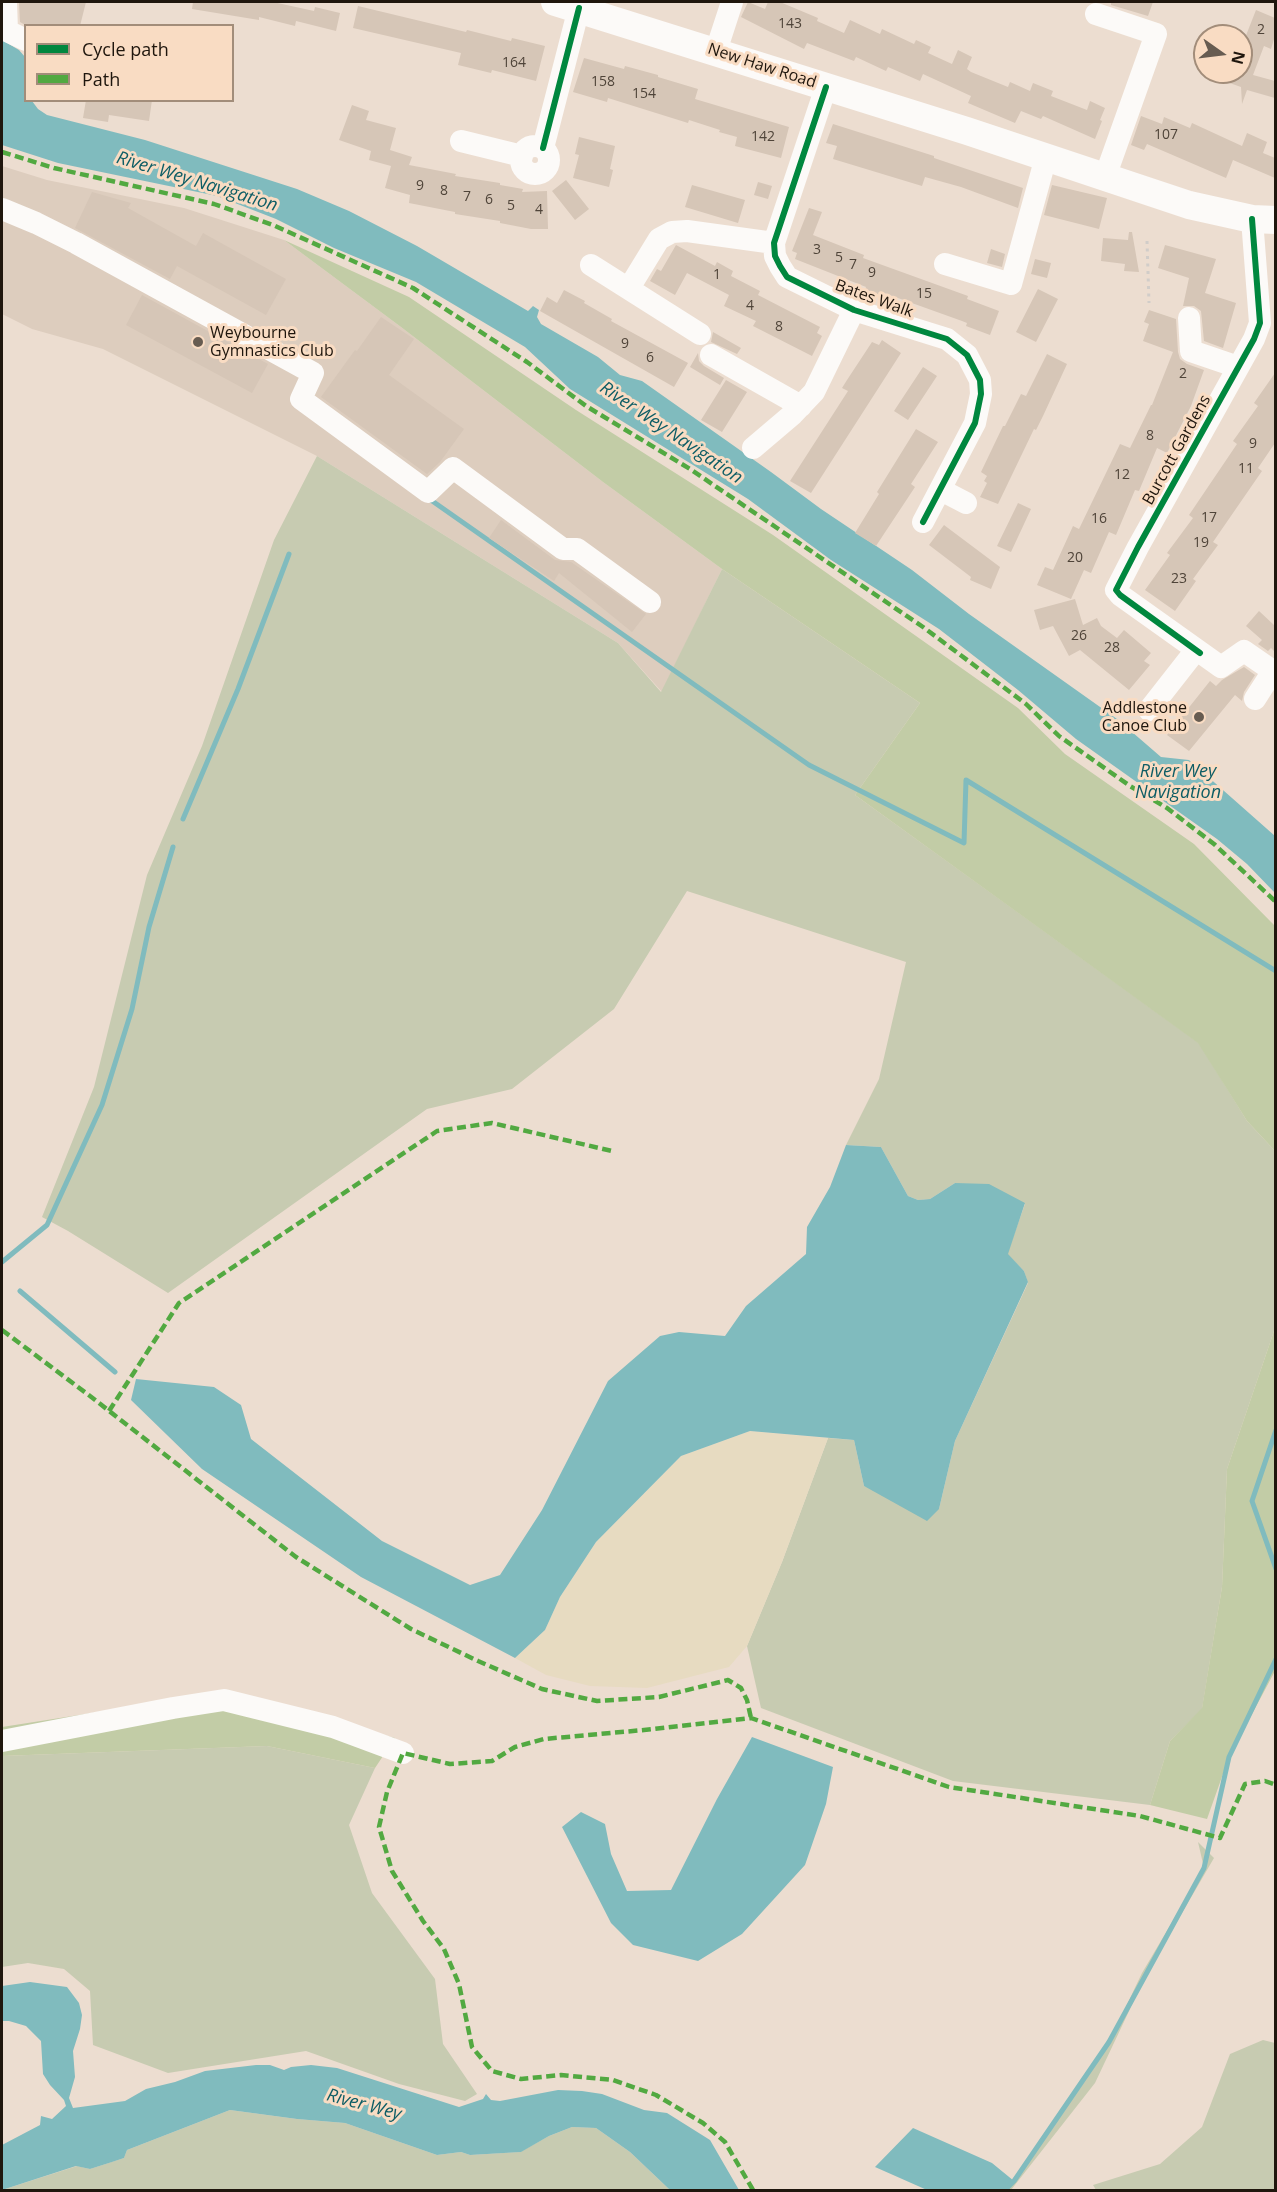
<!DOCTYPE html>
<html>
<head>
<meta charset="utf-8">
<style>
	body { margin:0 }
	#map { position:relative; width:1277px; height:2192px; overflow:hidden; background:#ecddd0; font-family:"Open Sans",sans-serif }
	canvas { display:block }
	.frame { position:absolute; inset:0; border:3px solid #1f160d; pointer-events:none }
	.legend { position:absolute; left:24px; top:24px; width:210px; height:78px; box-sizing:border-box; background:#f9dcc3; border:2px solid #a28d7a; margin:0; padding:8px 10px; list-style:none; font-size:18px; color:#1f160d }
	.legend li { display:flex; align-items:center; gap:12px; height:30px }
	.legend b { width:30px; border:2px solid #a28d7a }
	.north { position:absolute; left:1193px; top:24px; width:60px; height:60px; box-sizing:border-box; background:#f9dcc3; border:2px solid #a28d7a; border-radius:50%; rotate:104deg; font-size:16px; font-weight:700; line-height:24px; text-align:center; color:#1f160d }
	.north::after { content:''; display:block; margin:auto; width:21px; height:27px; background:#675c51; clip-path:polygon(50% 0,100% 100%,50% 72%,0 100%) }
</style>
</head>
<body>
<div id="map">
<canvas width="1277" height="2192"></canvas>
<div class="frame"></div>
<ul class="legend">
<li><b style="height:8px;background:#00873e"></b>Cycle path</li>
<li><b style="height:8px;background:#52a941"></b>Path</li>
</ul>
<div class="north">N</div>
</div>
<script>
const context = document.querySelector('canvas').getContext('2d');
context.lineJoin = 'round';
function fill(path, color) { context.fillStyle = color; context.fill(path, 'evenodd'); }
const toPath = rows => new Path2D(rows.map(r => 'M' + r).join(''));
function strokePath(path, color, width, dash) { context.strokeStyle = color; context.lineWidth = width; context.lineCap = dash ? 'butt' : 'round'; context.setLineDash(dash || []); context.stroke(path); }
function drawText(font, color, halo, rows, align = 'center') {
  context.font = font + ' "Open Sans",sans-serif'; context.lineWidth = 6; context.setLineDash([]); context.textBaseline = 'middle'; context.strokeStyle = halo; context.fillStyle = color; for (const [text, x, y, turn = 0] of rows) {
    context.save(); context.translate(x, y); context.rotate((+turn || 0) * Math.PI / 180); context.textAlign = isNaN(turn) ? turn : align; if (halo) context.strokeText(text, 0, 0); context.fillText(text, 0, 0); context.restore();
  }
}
fill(toPath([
	[2,166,47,180,184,208,284,240,401,327,603,482,722,569,662,692,618,643,317,456,103,349,32,329,2,314]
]), '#ddcdbe');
fill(toPath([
	[317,456,618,643,661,692,722,569,920,703,855,795,1199,1043,1247,1121,1275,1151,1275,1328,1227,1469,1222,1587,1202,1709,1170,1741,1150,1805,953,1781,761,1708,747,1646,782,1562,828,1438,854,1440,864,1486,939,1509,955,1441,1028,1283,1024,1271,1007,1254,1025,1204,955,1183,930,1199,918,1200,908,1196,881,1147,846,1145,879,1079,906,962,687,891,614,1009,512,1089,427,1109,168,1293,68,1231,42,1217,94,1087,147,875,202,746,274,540],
	[267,1746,375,1768,349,1825,372,1893,435,1979,443,2044,477,2094,465,2101,399,2084,306,2051,168,2073,93,2045,90,1991,64,1969,28,1963,2,1967,2,1756],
	[1198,1842,1214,1858,1147,1973,1095,2083,1011,2190,1005,2190,1014,2181,1109,2042,1142,1973,1204,1868],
	[1263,2040,1275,2043,1275,2190,1096,2190,1093,2185,1160,2164,1202,2127,1230,2054],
	[230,2110,297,2119,345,2123,437,2155,461,2152,470,2155,520,2152,549,2136,572,2127,596,2128,630,2152,670,2190,2,2190,77,2166,90,2169,124,2158,127,2150]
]), '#c7cbb1');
fill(toPath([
	[284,240,409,297,576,410,773,535,1018,708,1065,754,1194,844,1275,926,1275,1151,1247,1121,1198,1043,855,795,920,703,722,569,603,482,401,327],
	[1275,1328,1275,1671,1229,1757,1207,1819,1150,1805,1170,1741,1202,1708,1222,1587,1227,1469],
	[220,1693,395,1738,375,1768,267,1746,2,1756,2,1727]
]), '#c2cca6');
fill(toPath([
	[750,1431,828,1438,782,1562,747,1646,729,1667,647,1688,590,1686,546,1675,515,1658,545,1630,560,1597,596,1542,681,1456]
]), '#e7dbc1');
fill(toPath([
	[2,40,19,50,25,57,26,100,32,101,38,109,47,115,145,140,297,189,349,211,417,246,528,311,533,306,539,310,537,317,541,324,598,357,620,375,642,381,771,472,821,509,912,570,969,614,1117,719,1161,757,1189,760,1275,836,1275,893,1247,864,1217,839,1076,739,1018,690,939,629,831,560,748,499,570,389,525,347,416,282,334,248,276,219,217,196,58,163,2,145,3,65],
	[846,1145,881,1147,908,1196,918,1200,930,1199,955,1183,989,1184,1025,1203,1008,1254,1024,1271,1028,1282,955,1441,939,1509,927,1521,864,1486,854,1440,750,1431,681,1456,596,1542,560,1597,545,1630,515,1658,361,1577,202,1469,131,1400,136,1379,214,1387,241,1405,251,1439,382,1541,470,1585,500,1575,542,1510,608,1381,660,1336,679,1332,725,1336,746,1306,806,1254,807,1227,830,1187],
	[752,1737,833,1767,826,1804,805,1865,742,1934,698,1961,633,1945,611,1923,562,1827,581,1812,605,1824,611,1854,627,1891,671,1890,717,1799],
	[30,1982,67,1987,79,2003,82,2015,80,2029,73,2051,75,2077,69,2098,73,2108,125,2101,146,2089,175,2082,205,2071,256,2065,270,2065,284,2070,291,2067,311,2065,337,2068,459,2107,483,2099,486,2094,491,2100,500,2101,558,2090,582,2091,602,2094,644,2110,667,2113,710,2140,739,2190,670,2190,630,2152,596,2128,572,2127,549,2136,521,2152,470,2155,461,2152,437,2155,345,2123,297,2119,230,2110,127,2150,124,2158,112,2162,90,2169,76,2166,2,2190,2,2145,40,2125,41,2116,52,2119,66,2106,64,2100,50,2085,43,2074,41,2041,26,2026,9,2021,2,2021,2,1986],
	[913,2128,992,2163,1014,2181,1005,2190,927,2190,875,2167]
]), '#80bbbe');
strokePath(toPath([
	[428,498,809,765,964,843,966,780,1276,971],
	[183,819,238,689,289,554],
	[2,1262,47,1225,102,1105,132,1009,149,927,173,847],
	[20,1291,115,1372],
	[1276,1430,1252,1501,1276,1569],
	[1005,2190,1014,2181,1109,2042,1204,1868,1229,1757,1276,1659]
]), '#80bbbe', 5);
fill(toPath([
	[19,2,86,2,80,26,27,26,20,22],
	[193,2,273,2,314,11,315,7,340,13,336,31,296,21,295,26,259,17,259,20,192,9],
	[748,2,765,9,768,2,780,2,818,18,817,21,844,33,850,20,880,34,882,29,914,44,916,40,931,47,928,53,952,64,958,50,972,57,967,69,971,72,1008,87,1010,82,1030,91,1033,83,1053,91,1051,96,1087,110,1090,101,1105,108,1100,120,1102,121,1095,139,1043,116,1041,119,1021,111,1015,123,968,103,971,96,923,74,920,81,888,67,886,71,856,57,854,61,807,43,804,49,741,17],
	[1111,2,1153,2,1148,16,1111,5],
	[358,6,466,32,467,30,511,41,512,38,545,46,536,81,492,70,491,73,458,65,461,53,353,28],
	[1256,10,1275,18,1275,36,1271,49,1264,46,1253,75,1275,81,1275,98,1247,90,1242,104,1241,87,1204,74,1241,72,1241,37,1245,38],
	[584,58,624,69,625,66,658,75,658,77,698,89,695,99,789,127,781,158,735,146,737,137,719,132,720,130,689,120,688,123,608,98,607,102,573,92],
	[86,100,152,100,149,121,109,115,108,122,83,118],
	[352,105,369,111,366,120,396,128,390,150,412,157,409,165,456,174,455,176,500,183,500,185,523,189,522,192,547,191,548,229,531,229,500,223,500,221,455,214,455,212,409,203,410,195,385,188,391,166,369,160,371,151,339,140],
	[1141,116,1162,124,1164,117,1190,128,1192,123,1242,146,1247,133,1267,142,1263,153,1275,158,1275,178,1233,160,1226,178,1147,144,1144,150,1131,145],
	[833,124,934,156,934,158,1023,188,1018,208,961,187,925,177,922,186,833,159,837,146,826,143],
	[579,137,615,146,610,169,613,170,609,187,573,178,579,155,575,154],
	[566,180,589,209,575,220,552,191],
	[758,182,772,186,768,199,754,195],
	[692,185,745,200,738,223,685,207],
	[1052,185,1107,198,1099,229,1044,215],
	[92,192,131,203,128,208,196,246,203,233,286,279,266,315,177,266,170,279,75,228],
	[809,208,822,212,813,235,864,255,863,258,968,296,967,299,999,311,990,335,966,326,967,323,962,321,884,293,883,296,865,290,866,287,795,259,797,253,792,251],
	[1129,232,1132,232,1139,272,1124,271,1125,264,1101,261,1103,238,1128,240],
	[676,245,715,266,717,262,733,271,731,276,760,291,758,295,820,327,817,333,822,336,812,356,753,326,756,321,724,306,729,295,687,273,675,295,650,281,657,269,661,271],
	[1165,245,1216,259,1205,293,1236,303,1223,348,1204,341,1201,311,1194,306,1183,306,1189,278,1158,268],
	[991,249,1005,254,1002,267,987,263],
	[1035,259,1051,263,1047,278,1031,274],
	[1038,289,1058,299,1036,342,1016,332],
	[564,290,585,301,584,303,612,319,611,321,688,363,674,387,540,311,547,297,557,303],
	[142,295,268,364,252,393,126,325],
	[1149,310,1176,319,1178,352,1180,359,1187,364,1204,370,1191,406,1167,453,1157,448,1139,491,1135,490,1116,535,1109,532,1091,573,1084,570,1071,599,1037,585,1045,567,1053,570,1073,526,1079,529,1120,444,1130,448,1151,405,1152,405,1173,352,1143,341,1149,324,1144,322],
	[381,317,414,339,389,375,464,429,440,462,427,474,321,397,355,350,357,351],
	[713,332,741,348,737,354,711,342],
	[882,340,901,353,811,493,790,481,848,391,842,388,847,380,872,342,879,345],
	[698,353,699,361,704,366,724,378,720,385,690,367],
	[1047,354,1067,364,1043,416,1036,430,1034,429,998,504,980,497,987,483,984,481,987,476,981,472,1003,426,1005,426,1021,394,1026,396],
	[923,367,937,376,908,420,894,411],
	[1275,373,1275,443,1258,468,1262,471,1213,542,1218,545,1193,579,1196,581,1175,611,1145,590,1170,555,1167,553,1193,518,1189,515,1237,444,1233,441,1258,406,1254,403],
	[726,380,747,392,722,432,701,420],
	[916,429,938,442,911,484,915,487,876,546,855,533,879,494,877,492],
	[1018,503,1031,509,1011,552,997,546],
	[501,520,555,560,571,562,646,614,632,632,559,573,554,581,489,538],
	[944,525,1000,567,991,589,970,580,971,577,929,545],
	[1075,599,1083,625,1097,618,1101,626,1117,638,1124,630,1151,653,1144,661,1150,665,1129,690,1080,650,1069,656,1053,626,1040,630,1034,610],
	[1259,611,1274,625,1275,623,1275,652,1271,648,1268,651,1258,644,1262,640,1246,626],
	[1244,667,1255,675,1244,692,1242,701,1235,695,1189,751,1167,735,1210,681,1216,686,1222,680]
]), '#d6c6b7');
strokePath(toPath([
	[1147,241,1149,303]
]), '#d1cdc9', 3, [3, 4.5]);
strokePath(toPath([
	[6,2,7,31,26,40],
	[1096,14,1156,34,1105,177],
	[716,51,732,2],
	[826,87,774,243,775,256,780,266,787,277,854,310,947,339,967,355,980,380,981,394,975,423,923,522],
	[461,141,522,156],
	'521 160a14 14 0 1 1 28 0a14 14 0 1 1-28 0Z',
	[543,148,579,8],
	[2,209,36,223,76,243,313,373,301,399,428,492,453,468,563,549,577,549,650,602],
	[1252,219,1260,323,1254,339,1138,547,1116,590,1120,595,1221,667,1244,651,1273,671,1255,699],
	[945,264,1011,284,1046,157],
	[591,265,700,334],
	[629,288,659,239,672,232,687,231,774,243],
	[1189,318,1191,351,1238,367],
	[711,355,801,406],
	[753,448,793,414,814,392,854,310],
	[941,490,966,503],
	[1149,710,1196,650],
	[2,1741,173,1708,224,1700,333,1727,403,1753]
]), '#fcfaf8', 22);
strokePath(toPath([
	[555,2,967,131,1189,205,1252,219,1276,220]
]), '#fcfaf8', 28);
strokePath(toPath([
	[2,152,54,168,214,204,273,225,413,288,527,362,586,406,690,469,923,627,1026,704,1059,736,1130,786,1167,808,1214,844,1276,902],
	[2,1330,90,1396,296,1557,411,1629,478,1661,542,1689,597,1701,659,1697,728,1680,741,1688,747,1700,751,1718],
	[109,1411,179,1303,437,1131,492,1123,612,1151],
	[753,2190,725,2142,703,2123,656,2095,613,2080,561,2075,521,2079,492,2071,472,2047,459,1984,444,1949,423,1921,392,1871,379,1827,387,1792,403,1753,450,1764,492,1761,515,1747,544,1739,644,1730,751,1718,949,1787,1140,1816,1220,1838,1245,1784,1265,1781,1276,1785]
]), '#52a941', 4.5, [9, 4.5]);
strokePath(toPath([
	[826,87,774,243,775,256,780,266,787,277,854,310,947,339,967,355,980,380,981,394,975,423,923,522],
	[543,148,579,8],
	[1200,653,1120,595,1116,590,1138,547,1254,339,1260,323,1252,219]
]), '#00873e', 6);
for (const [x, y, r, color] of [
	[198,342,6,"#675c51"],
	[1199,717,6,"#675c51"]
]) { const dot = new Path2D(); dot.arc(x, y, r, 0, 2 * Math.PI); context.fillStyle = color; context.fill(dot); strokePath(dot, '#f9dcc3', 2); }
drawText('14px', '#4f4439', null, [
	["143",790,24],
	["2",1261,30],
	["164",514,63],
	["158",603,82],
	["154",644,94],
	["107",1166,135],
	["142",763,137],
	["9",420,186],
	["8",444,191],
	["7",467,197],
	["6",489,200],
	["5",511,206],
	["4",539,210],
	["3",817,250],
	["5",839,258],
	["7",853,265],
	["9",872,273],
	["1",717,275],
	["15",924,294],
	["4",750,306],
	["8",779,327],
	["9",625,344],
	["6",650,358],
	["2",1183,374],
	["8",1150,436],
	["9",1253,444],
	["11",1246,469],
	["12",1122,475],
	["17",1209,518],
	["16",1099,519],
	["19",1201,543],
	["20",1075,558],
	["23",1179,579],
	["26",1079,636],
	["28",1112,648]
]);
drawText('16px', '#1f160d', '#f9dcc3', [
	["New Haw Road",762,66,18],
	["Bates Walk",874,299,20],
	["Burcott Gardens",1177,450,-61]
]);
drawText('16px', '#1f160d', '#f9dcc3', [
	["Weybourne",210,333],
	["Gymnastics Club",210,351],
	["Addlestone",1187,708,"right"],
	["Canoe Club",1187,726,"right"]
], 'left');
drawText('italic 18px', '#0e5d65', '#f9dcc3', [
	["River Wey Navigation",197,182,17],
	["River Wey Navigation",671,433,34],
	["River Wey",1178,772],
	["Navigation",1178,793],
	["River Wey",364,2105,15]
]);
</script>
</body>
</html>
